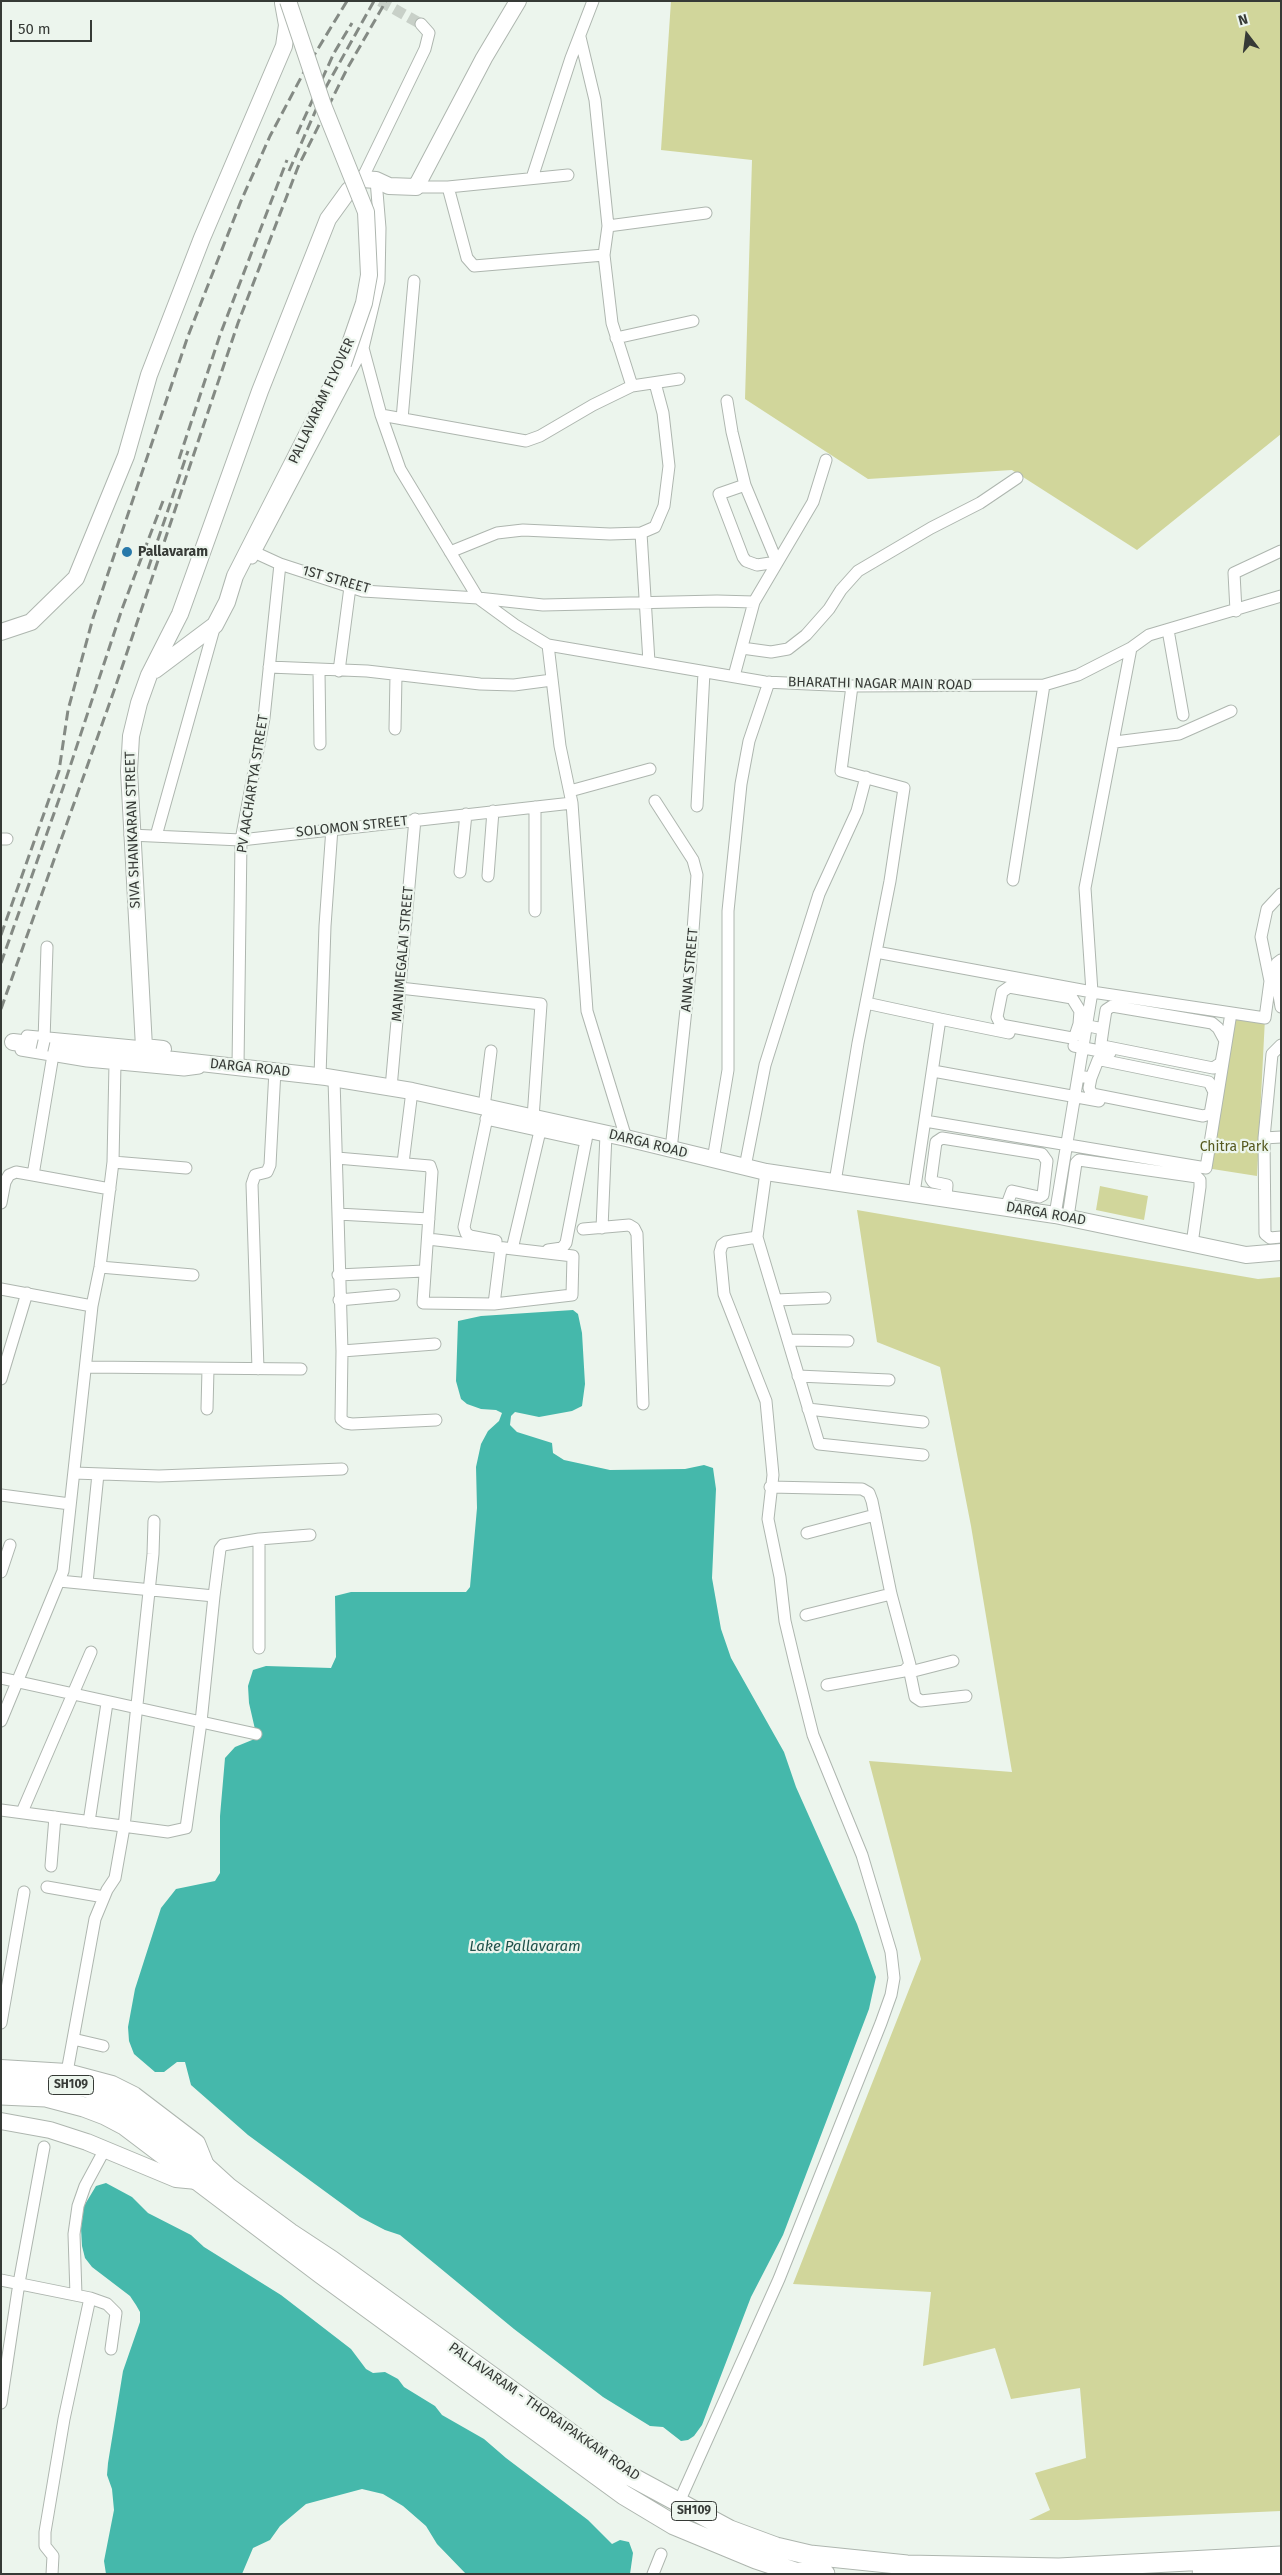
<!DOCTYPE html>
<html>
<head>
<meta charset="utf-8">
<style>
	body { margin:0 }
	#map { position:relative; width:1282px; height:2575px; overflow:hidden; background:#ecf5ed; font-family:"Fira Sans",sans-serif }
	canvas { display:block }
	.frame { position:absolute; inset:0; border:2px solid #363a36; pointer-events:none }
	.north { position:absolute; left:1222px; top:10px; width:50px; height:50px; -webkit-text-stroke:4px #ecf5ed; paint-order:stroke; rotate:345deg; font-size:14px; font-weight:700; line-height:20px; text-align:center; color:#363a36 }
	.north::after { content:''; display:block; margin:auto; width:18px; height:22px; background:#363a36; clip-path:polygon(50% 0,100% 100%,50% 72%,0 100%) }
	.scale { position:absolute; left:10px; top:20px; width:82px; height:22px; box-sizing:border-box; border:2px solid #363a36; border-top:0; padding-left:6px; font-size:15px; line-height:18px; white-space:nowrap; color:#363a36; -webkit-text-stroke:4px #ecf5ed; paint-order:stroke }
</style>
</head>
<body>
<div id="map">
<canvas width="1282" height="2575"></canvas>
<div class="frame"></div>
<div class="north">N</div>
<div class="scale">50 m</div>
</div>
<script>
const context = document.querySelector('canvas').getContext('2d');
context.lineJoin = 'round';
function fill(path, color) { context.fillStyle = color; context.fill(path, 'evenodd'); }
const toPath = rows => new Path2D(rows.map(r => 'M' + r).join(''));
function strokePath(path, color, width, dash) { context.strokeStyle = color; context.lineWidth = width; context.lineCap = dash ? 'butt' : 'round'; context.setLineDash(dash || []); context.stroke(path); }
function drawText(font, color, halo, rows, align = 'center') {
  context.font = font + ' "Fira Sans",sans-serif'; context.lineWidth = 4.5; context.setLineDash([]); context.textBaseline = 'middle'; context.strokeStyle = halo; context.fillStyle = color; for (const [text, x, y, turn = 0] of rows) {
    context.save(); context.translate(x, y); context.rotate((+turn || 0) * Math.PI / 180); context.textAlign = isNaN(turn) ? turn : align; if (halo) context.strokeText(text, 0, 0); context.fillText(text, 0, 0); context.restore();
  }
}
fill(toPath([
	[671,1,1281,1,1281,434,1137,550,1012,470,868,479,745,399,752,160,661,150],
	[1233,1013,1265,1018,1257,1176,1206,1168],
	[1100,1186,1148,1196,1144,1220,1096,1210],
	[857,1210,1258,1279,1281,1277,1281,2511,1077,2520,1029,2520,1050,2510,1035,2473,1086,2458,1080,2388,1011,2399,995,2348,923,2366,931,2292,793,2284,921,1959,869,1761,1012,1772,971,1526,940,1367,877,1342]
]), '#d1d69b');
fill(toPath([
	[573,1310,578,1314,582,1333,585,1384,582,1406,572,1411,539,1417,515,1412,511,1416,510,1425,517,1432,552,1443,553,1453,564,1460,610,1470,685,1469,704,1465,713,1468,716,1489,712,1578,721,1629,731,1658,784,1752,796,1787,857,1924,876,1977,869,2009,783,2235,751,2297,702,2425,694,2436,688,2440,681,2441,663,2427,650,2426,603,2397,514,2329,400,2235,385,2230,360,2217,248,2135,191,2085,185,2062,177,2062,164,2072,155,2072,134,2054,129,2041,128,2027,135,1989,161,1908,176,1889,215,1881,220,1873,220,1816,225,1758,235,1747,257,1738,249,1703,248,1686,253,1670,266,1666,331,1668,336,1657,335,1596,351,1592,466,1592,470,1587,477,1508,476,1467,481,1444,488,1431,499,1421,502,1413,496,1410,481,1409,467,1404,461,1399,456,1381,458,1321,481,1316],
	[106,2183,132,2197,148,2213,191,2235,204,2247,281,2295,351,2349,366,2369,373,2373,385,2372,398,2379,404,2387,435,2406,442,2415,484,2439,506,2458,588,2520,612,2544,620,2540,629,2542,633,2553,630,2574,466,2574,437,2544,426,2526,403,2506,383,2494,362,2489,306,2504,280,2526,270,2540,253,2548,242,2574,106,2574,104,2561,114,2510,112,2489,107,2475,108,2463,123,2371,140,2322,140,2312,136,2305,130,2296,92,2267,85,2258,82,2246,81,2228,84,2206,96,2186]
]), '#45b8ab');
strokePath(toPath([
	[380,1,421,24]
]), '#c8d0c8', 11, [11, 5.5]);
const street = toPath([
	[580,37,595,100,608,226],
	[532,178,571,58,593,1],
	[362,179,425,49,429,33,421,24],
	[376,180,380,228,379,281,363,348,381,415,400,469,478,598,515,625,548,645,765,682,852,686,1044,685,1078,675,1131,648,1149,635,1281,596],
	[416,187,448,187,568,175],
	[448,187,467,258,474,266,604,255],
	[616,338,693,321],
	[632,386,612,323,604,255,608,226,706,213],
	[727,401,732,432,745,485,777,562,757,565,746,561,743,557,719,494,745,485],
	[381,415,526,441,540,436,593,405,632,386,679,379],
	[402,419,414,281],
	[641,533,649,662],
	[450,552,497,533,523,530,610,534,641,533,655,527,664,506,669,466,663,413,655,383],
	[256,553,280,564,363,591,478,598,543,605,717,601,754,602],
	[252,558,363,348],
	[1236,611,1234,573,1281,551],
	[1168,630,1183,715],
	[548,645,560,746,572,803,587,1011,626,1138],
	[742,648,771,652,788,649,806,635,829,609,841,590,858,571,931,528,980,503,1017,478],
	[269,667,367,671,480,684,514,685,552,680],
	[319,671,320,744],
	[339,671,350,587],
	[734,676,754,602,813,502,826,460],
	[395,729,396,675],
	[1115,742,1179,734,1231,711],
	[570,791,650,769],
	[655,801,693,860,697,875,690,972,671,1150],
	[697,806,704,672],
	[130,835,241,840,572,803],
	[156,836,215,625],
	[1,839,7,839],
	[460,872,466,814],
	[488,876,493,811],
	[1013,880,1044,685],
	[535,911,535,807],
	[876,952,1092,992,1265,1018,1270,981,1261,937,1267,909,1281,894],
	[1281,960,1277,963,1275,971,1281,1007],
	[400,988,541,1004,533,1118],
	[866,1003,940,1019],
	[1079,1024,1075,1036,1072,1038,1001,1025,997,1017,1002,992,1009,987,1072,998,1080,1011,1079,1024,1103,1029,1106,1010,1112,1006,1212,1023,1218,1028,1225,1041,1221,1063,1213,1068,1103,1046,1101,1043,1103,1029],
	[27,1036,144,1047],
	[44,1041,47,947],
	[1281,1045,1272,1054,1264,1138,1281,1137],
	[1074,1046,1110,1053],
	[21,1050,87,1061,184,1070,199,1068],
	[238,1066,241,840,264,718,280,564],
	[933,1071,1099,1101],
	[320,1076,325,926,332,828],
	[1078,1076,1091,1078,1098,1060,1101,1060,1209,1082,1214,1092,1210,1114,1203,1116,1092,1094,1089,1088,1091,1078],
	[334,1079,342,1351,341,1419,346,1423,352,1424,436,1420],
	[391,1088,415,819],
	[484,1107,491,1051],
	[489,1108,464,1227,466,1233,470,1236,496,1241],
	[486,1119,586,1141],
	[925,1121,1206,1168,1231,1013],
	[1264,1138,1265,1234,1270,1238,1281,1237],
	[337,1158,430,1166,432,1172,423,1303,494,1304,572,1295,573,1256,428,1239],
	[713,1160,728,1070,728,911,741,784,749,741,769,682],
	[113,1162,186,1168],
	[403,1163,412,1091],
	[745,1167,765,1065,819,894,857,811,866,777],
	[33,1175,110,1189],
	[835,1182,858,1043,890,881,904,788,841,771,852,686],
	[914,1193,940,1019,1009,1033],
	[946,1198,947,1185,933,1182,931,1179,936,1142,942,1138,1042,1154,1047,1161,1043,1195,1039,1197,1012,1191,1006,1207],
	[1,1203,5,1182,9,1175,16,1172,33,1175,53,1055],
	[338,1214,429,1219],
	[1055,1215,1092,992,1085,888,1131,648],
	[1068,1217,1076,1163,1079,1160,1197,1177,1200,1180,1200,1187,1192,1244],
	[602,1228,606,1134],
	[583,1229,629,1225,634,1228,637,1234,643,1404],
	[757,1237,819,1444,923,1455],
	[513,1245,540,1131],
	[548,1250,562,1248,566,1243,588,1130],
	[100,1267,193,1275],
	[338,1275,424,1271],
	[1,1289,92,1306],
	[339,1300,394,1295],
	[776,1300,825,1298],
	[494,1304,501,1248],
	[788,1340,848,1341],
	[342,1351,435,1344],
	[86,1367,301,1369],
	[258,1369,252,1184,255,1175,267,1172,270,1165,275,1070],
	[798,1376,889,1380],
	[1,1379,27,1293],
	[207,1409,208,1369],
	[808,1409,923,1422],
	[74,1473,159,1476,342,1469],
	[770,1487,862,1489,869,1493,872,1501,891,1594,910,1665,904,1671,827,1685],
	[1,1495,70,1504],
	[807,1533,875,1515],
	[259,1539,310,1535],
	[1,1572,10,1545],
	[59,1581,214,1596,220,1549,223,1545,259,1539,259,1648],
	[87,1583,98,1474],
	[806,1615,891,1594],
	[909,1668,915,1697,921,1701,966,1696],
	[910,1672,953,1661],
	[1,1678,256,1734],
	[1,1721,63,1571,92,1306,100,1267,113,1162,115,1063],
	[1,1810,168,1832,186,1828,201,1722,214,1596],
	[22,1812,91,1652],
	[89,1822,107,1703],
	[51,1866,55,1817],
	[47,1887,104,1897],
	[1,2023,24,1892],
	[73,2039,103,2046],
	[67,2072,95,1919,107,1890,115,1878,124,1827,153,1554,154,1521],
	[1,2280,90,2298,107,2304,116,2313,111,2349],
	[76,2295,74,2234,78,2206,85,2186,105,2149],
	[1,2403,19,2283,44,2147],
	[679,2502,779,2279,881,2023,891,1995,894,1978,891,1952,862,1855,813,1735,795,1663,785,1621,780,1577,768,1519,773,1475,766,1401,724,1294,720,1252,722,1245,726,1242,757,1237,766,1172],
	[52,2574,53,2556,45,2546,45,2532,64,2419,90,2298],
	[653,2574,661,2554]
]);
const secondary = toPath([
	[1,632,31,622,76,578,126,456,149,375,202,238,284,46,287,25,283,3],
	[155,670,215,625,227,602,235,576,343,364],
	[13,1042,326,1077,412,1091,626,1138,766,1172,1055,1215,1246,1255,1281,1252],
	[163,1049,144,1047,129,771,131,736,139,703,149,675,180,614,260,391,328,219,349,190,362,179,376,180,389,186,416,187,484,58,518,1],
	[1,2068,67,2072,112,2084,134,2095,197,2143,207,2168],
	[1,2121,50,2130,87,2142,176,2179,197,2181]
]);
const primary = toPath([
	[1,2079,44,2079,88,2088,107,2096,207,2168,229,2188,290,2233,331,2260,628,2475,730,2530,776,2547,810,2555,907,2565,1059,2568,1281,2556],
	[1,2095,46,2097,84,2107,105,2115,124,2125,321,2274,624,2495,674,2525,756,2559,795,2572,825,2574],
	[1202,2574,1281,2570]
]);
strokePath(street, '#aeb6af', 13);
strokePath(secondary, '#aeb6af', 18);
strokePath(primary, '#aeb6af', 21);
strokePath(street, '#fff', 11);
strokePath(secondary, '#fff', 16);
strokePath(primary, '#fff', 19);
strokePath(toPath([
	[297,134,334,53,352,23],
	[289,171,326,87,374,1],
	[179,459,220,335,287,160],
	[148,569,188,451],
	[1,935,59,771,68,710,93,618,188,336,241,201,270,136,305,70,347,1],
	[1,963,63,788,122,609,163,501],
	[1,1009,116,685,238,323,298,167,347,69,386,1]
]), '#848a84', 3, [10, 5]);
const streetBridge = toPath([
	[42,1050,44,1041]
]);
const secondaryBridge = toPath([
	[288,1,323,105,366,212,369,275,364,303,343,364]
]);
strokePath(streetBridge, '#aeb6af', 13, []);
strokePath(secondaryBridge, '#aeb6af', 18, []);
strokePath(streetBridge, '#fff', 11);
strokePath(secondaryBridge, '#fff', 16);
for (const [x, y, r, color] of [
	[127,552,6,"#2879aa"]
]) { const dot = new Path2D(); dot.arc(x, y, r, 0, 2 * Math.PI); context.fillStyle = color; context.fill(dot); strokePath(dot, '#ecf5ed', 2); }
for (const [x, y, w] of [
	[71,2085,45],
	[694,2511,45]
]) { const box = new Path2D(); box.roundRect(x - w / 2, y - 9.5, w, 19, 4); context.fillStyle = '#ecf5ed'; context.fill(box); strokePath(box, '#363a36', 1); }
drawText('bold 12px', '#363a36', null, [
	["SH109",71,2085],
	["SH109",694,2511]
]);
drawText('14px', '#363a36', '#ecf5ed', [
	["PALLAVARAM FLYOVER",322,401,-65],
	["1ST STREET",336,580,16],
	["BHARATHI NAGAR MAIN ROAD",880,684,1],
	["PV AACHARTYA STREET",253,784,-81],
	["SOLOMON STREET",352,827,-6],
	["SIVA SHANKARAN STREET",133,830,-92],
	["MANIMEGALAI STREET",403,954,-85],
	["ANNA STREET",690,970,-85],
	["DARGA ROAD",250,1068,6],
	["DARGA ROAD",648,1144,14],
	["DARGA ROAD",1046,1214,10],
	["PALLAVARAM - THORAIPAKKAM ROAD",544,2412,35]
]);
drawText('bold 14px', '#363a36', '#ecf5ed', [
	["Pallavaram",138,552]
], 'left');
drawText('14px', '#56591e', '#ecf5ed', [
	["Chitra Park",1234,1147]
]);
drawText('italic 15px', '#20514b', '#ecf5ed', [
	["Lake Pallavaram",525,1947]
]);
</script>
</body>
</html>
